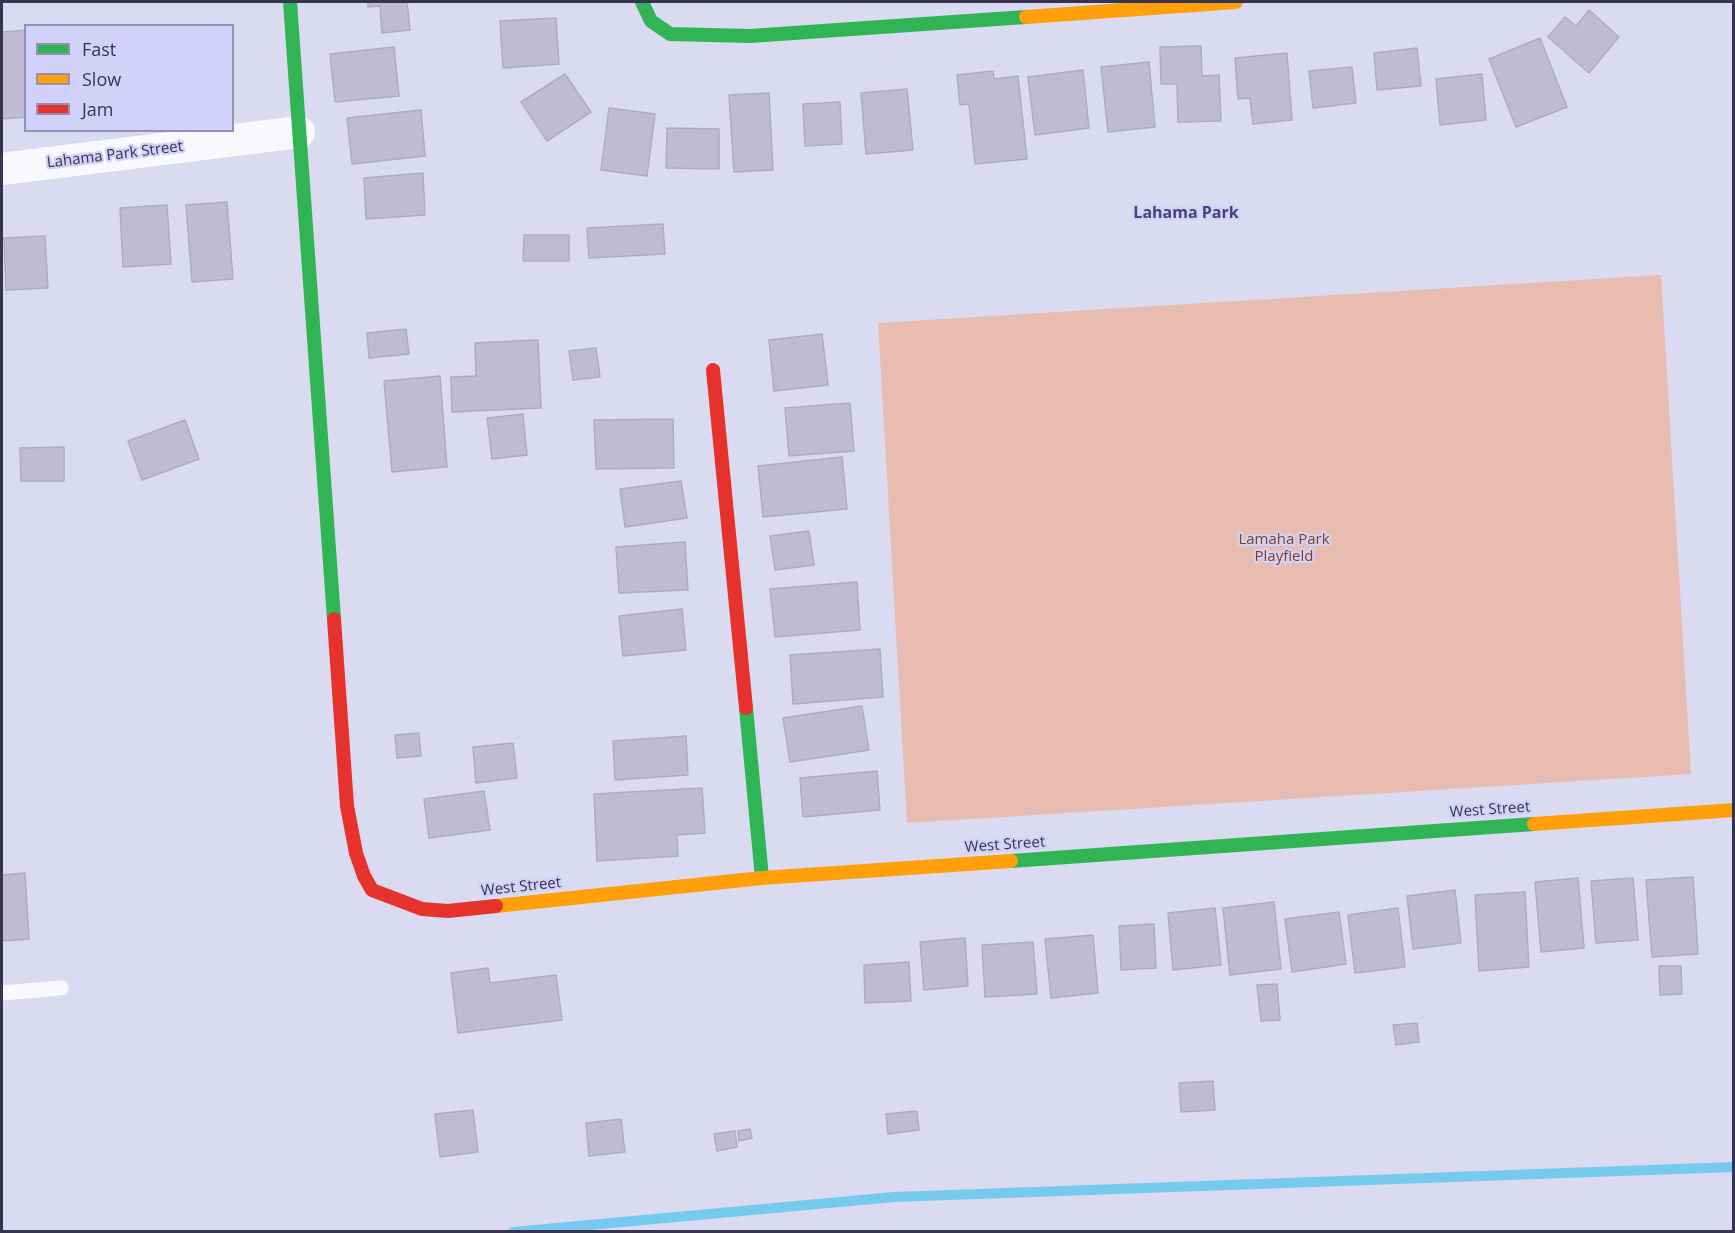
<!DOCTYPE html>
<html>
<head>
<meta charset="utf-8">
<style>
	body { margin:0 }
	#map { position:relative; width:1735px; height:1233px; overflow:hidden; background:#dadaf1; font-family:"Open Sans",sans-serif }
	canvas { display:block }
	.frame { position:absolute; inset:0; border:3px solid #363450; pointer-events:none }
	.legend { position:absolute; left:24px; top:24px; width:210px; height:108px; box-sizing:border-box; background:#d1d1fa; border:2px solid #9392b6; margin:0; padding:8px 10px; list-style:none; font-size:18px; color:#363450 }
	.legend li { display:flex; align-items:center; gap:12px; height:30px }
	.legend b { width:30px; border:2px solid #9392b6 }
</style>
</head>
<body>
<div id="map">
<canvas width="1735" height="1233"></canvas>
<div class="frame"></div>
<ul class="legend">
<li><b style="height:8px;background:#30b455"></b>Fast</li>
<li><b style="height:8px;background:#ff9f0a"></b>Slow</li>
<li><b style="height:8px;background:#e5322d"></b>Jam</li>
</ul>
</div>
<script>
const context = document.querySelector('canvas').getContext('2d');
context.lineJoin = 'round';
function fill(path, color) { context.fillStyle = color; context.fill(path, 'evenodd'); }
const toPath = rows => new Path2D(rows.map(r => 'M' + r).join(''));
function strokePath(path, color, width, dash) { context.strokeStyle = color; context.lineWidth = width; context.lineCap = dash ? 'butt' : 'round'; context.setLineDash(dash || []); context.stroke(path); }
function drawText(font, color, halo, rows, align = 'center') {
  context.font = font + ' "Open Sans",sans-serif'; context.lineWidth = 4.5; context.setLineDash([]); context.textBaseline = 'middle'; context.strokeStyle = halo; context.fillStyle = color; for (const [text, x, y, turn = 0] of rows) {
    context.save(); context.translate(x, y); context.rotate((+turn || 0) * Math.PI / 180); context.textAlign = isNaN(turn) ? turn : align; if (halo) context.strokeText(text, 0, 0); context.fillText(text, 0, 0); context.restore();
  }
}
fill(toPath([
	[1661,275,1691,774,907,823,878,323]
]), '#e8bcb1');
strokePath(toPath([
	[513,1232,894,1197,1734,1167]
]), '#77caef', 10);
const building = toPath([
	[368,2,407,2,410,30,382,33,380,6,368,7,368,2],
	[1589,10,1619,37,1589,73,1548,37,1565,17,1576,26,1589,10],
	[556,18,559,64,503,68,500,21,556,18],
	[26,30,26,117,2,119,2,32,26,30],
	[1540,38,1567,107,1516,127,1489,59,1540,38],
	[1201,46,1202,76,1219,75,1221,121,1178,122,1177,84,1161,84,1160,47,1201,46],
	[394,47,399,96,335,102,330,54,394,47],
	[1417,48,1421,86,1377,90,1374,53,1417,48],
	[1287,53,1292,120,1253,124,1250,98,1238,99,1235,58,1287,53],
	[1149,62,1155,127,1108,132,1101,67,1149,62],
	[1352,67,1356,103,1313,108,1309,71,1352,67],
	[1083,70,1089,128,1035,135,1028,77,1083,70],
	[993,71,994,79,1018,76,1027,159,975,164,969,104,960,105,957,75,993,71],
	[565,74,591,112,547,141,521,102,565,74],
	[1482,74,1486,120,1440,125,1436,79,1482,74],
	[907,89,913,150,866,154,861,93,907,89],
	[769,93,773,170,734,172,729,95,769,93],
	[840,102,842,144,805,146,803,104,840,102],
	[609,108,655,114,647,176,601,170,609,108],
	[421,110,425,156,352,164,347,118,421,110],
	[667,128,719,129,719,169,666,168,667,128],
	[423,173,425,215,366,219,364,178,423,173],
	[227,202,233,279,192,282,186,205,227,202],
	[167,205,171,264,123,267,120,208,167,205],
	[663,224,665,254,589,258,587,228,663,224],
	[524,235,569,235,569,261,523,261,524,235],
	[45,236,48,288,6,290,4,238,45,236],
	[406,329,409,354,369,358,367,333,406,329],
	[822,334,828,385,774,391,769,340,822,334],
	[538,340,541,408,452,412,451,377,476,376,475,343,538,340],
	[596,348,600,377,573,380,569,351,596,348],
	[440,376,447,467,392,472,384,381,440,376],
	[850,403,854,451,789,456,785,408,850,403],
	[523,414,527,455,492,459,487,418,523,414],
	[673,419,674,468,596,469,594,420,673,419],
	[185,420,199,459,142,480,128,441,185,420],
	[64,447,64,481,21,481,20,448,64,447],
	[842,457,847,509,763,517,758,466,842,457],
	[681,481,687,518,625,527,620,489,681,481],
	[809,531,814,565,775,570,770,536,809,531],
	[685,542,688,590,619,593,616,547,685,542],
	[857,582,860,630,775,637,770,589,857,582],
	[682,609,686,650,623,656,619,616,682,609],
	[880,649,883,697,793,704,790,655,880,649],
	[862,706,869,750,790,762,783,718,862,706],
	[419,733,421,756,397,758,395,735,419,733],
	[686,736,688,775,615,780,613,741,686,736],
	[513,743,517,778,476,783,473,747,513,743],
	[877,771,880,810,803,817,800,778,877,771],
	[702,788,705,833,677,835,678,856,597,861,594,794,702,788],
	[484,791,490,830,429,838,424,799,484,791],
	[25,873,29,939,2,941,2,875,25,873],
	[1693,877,1698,954,1652,957,1646,880,1693,877],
	[1578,878,1584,948,1541,952,1535,882,1578,878],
	[1633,878,1638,940,1596,943,1591,881,1633,878],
	[1455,890,1461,943,1413,949,1407,896,1455,890],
	[1525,892,1529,967,1479,971,1475,895,1525,892],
	[1274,902,1281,969,1230,975,1223,908,1274,902],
	[1215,908,1221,965,1173,970,1168,913,1215,908],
	[1398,908,1405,967,1355,973,1348,915,1398,908],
	[1339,912,1346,964,1292,972,1285,919,1339,912],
	[1154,924,1156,968,1121,970,1119,926,1154,924],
	[1093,935,1098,993,1051,998,1045,939,1093,935],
	[965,938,968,986,924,990,920,942,965,938],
	[1033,942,1037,994,985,997,982,945,1033,942],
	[909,962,911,1001,865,1003,864,965,909,962],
	[1659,966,1681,966,1682,994,1660,995,1659,966],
	[488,968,490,983,556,975,562,1020,458,1033,451,973,488,968],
	[1277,984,1280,1020,1261,1021,1257,985,1277,984],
	[1417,1023,1419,1042,1396,1045,1393,1025,1417,1023],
	[1213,1081,1215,1110,1181,1112,1179,1083,1213,1081],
	[473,1110,478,1152,440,1157,435,1114,473,1110],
	[917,1111,919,1130,888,1134,886,1114,917,1111],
	[621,1119,625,1152,589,1156,586,1123,621,1119],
	[750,1129,752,1138,739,1141,738,1131,750,1129],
	[735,1131,737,1147,717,1151,714,1134,735,1131]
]);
fill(building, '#c1bbd2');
strokePath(building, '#b1abc2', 1.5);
strokePath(toPath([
	[361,1232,361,1194,369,1155,372,1112,374,954,368,925]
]), '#dddde5', 4, [1.5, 4.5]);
strokePath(toPath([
	[2,993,61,988]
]), '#f9f9fd', 15);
strokePath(toPath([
	[2,169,299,132]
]), '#f9f9fd', 32);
strokePath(toPath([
	[290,2,334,619],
	[642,2,651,21,670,34,750,36,1026,17],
	[746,708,762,878],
	[1011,861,1534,824]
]), '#30b455', 14);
strokePath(toPath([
	[1026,17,1236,2],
	[1534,824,1734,810],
	[496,906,762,878,1011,861]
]), '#ff9f0a', 14);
strokePath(toPath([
	[713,370,746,708],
	[334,619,347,806,356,853,364,876,372,890,422,909,448,911,496,906]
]), '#e5322d', 14);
drawText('15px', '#363450', '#d1d1fa', [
	["Lahama Park Street",115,155,-7],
	["West Street",1490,810,-4],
	["West Street",1005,845,-4],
	["West Street",521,887,-6]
]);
drawText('15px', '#863f1a', '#d1d1fa', [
	["Lamaha Park",1284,540],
	["Playfield",1284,557]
]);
drawText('bold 16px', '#47417c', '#d1d1fa', [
	["Lahama Park",1186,213]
]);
</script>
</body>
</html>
